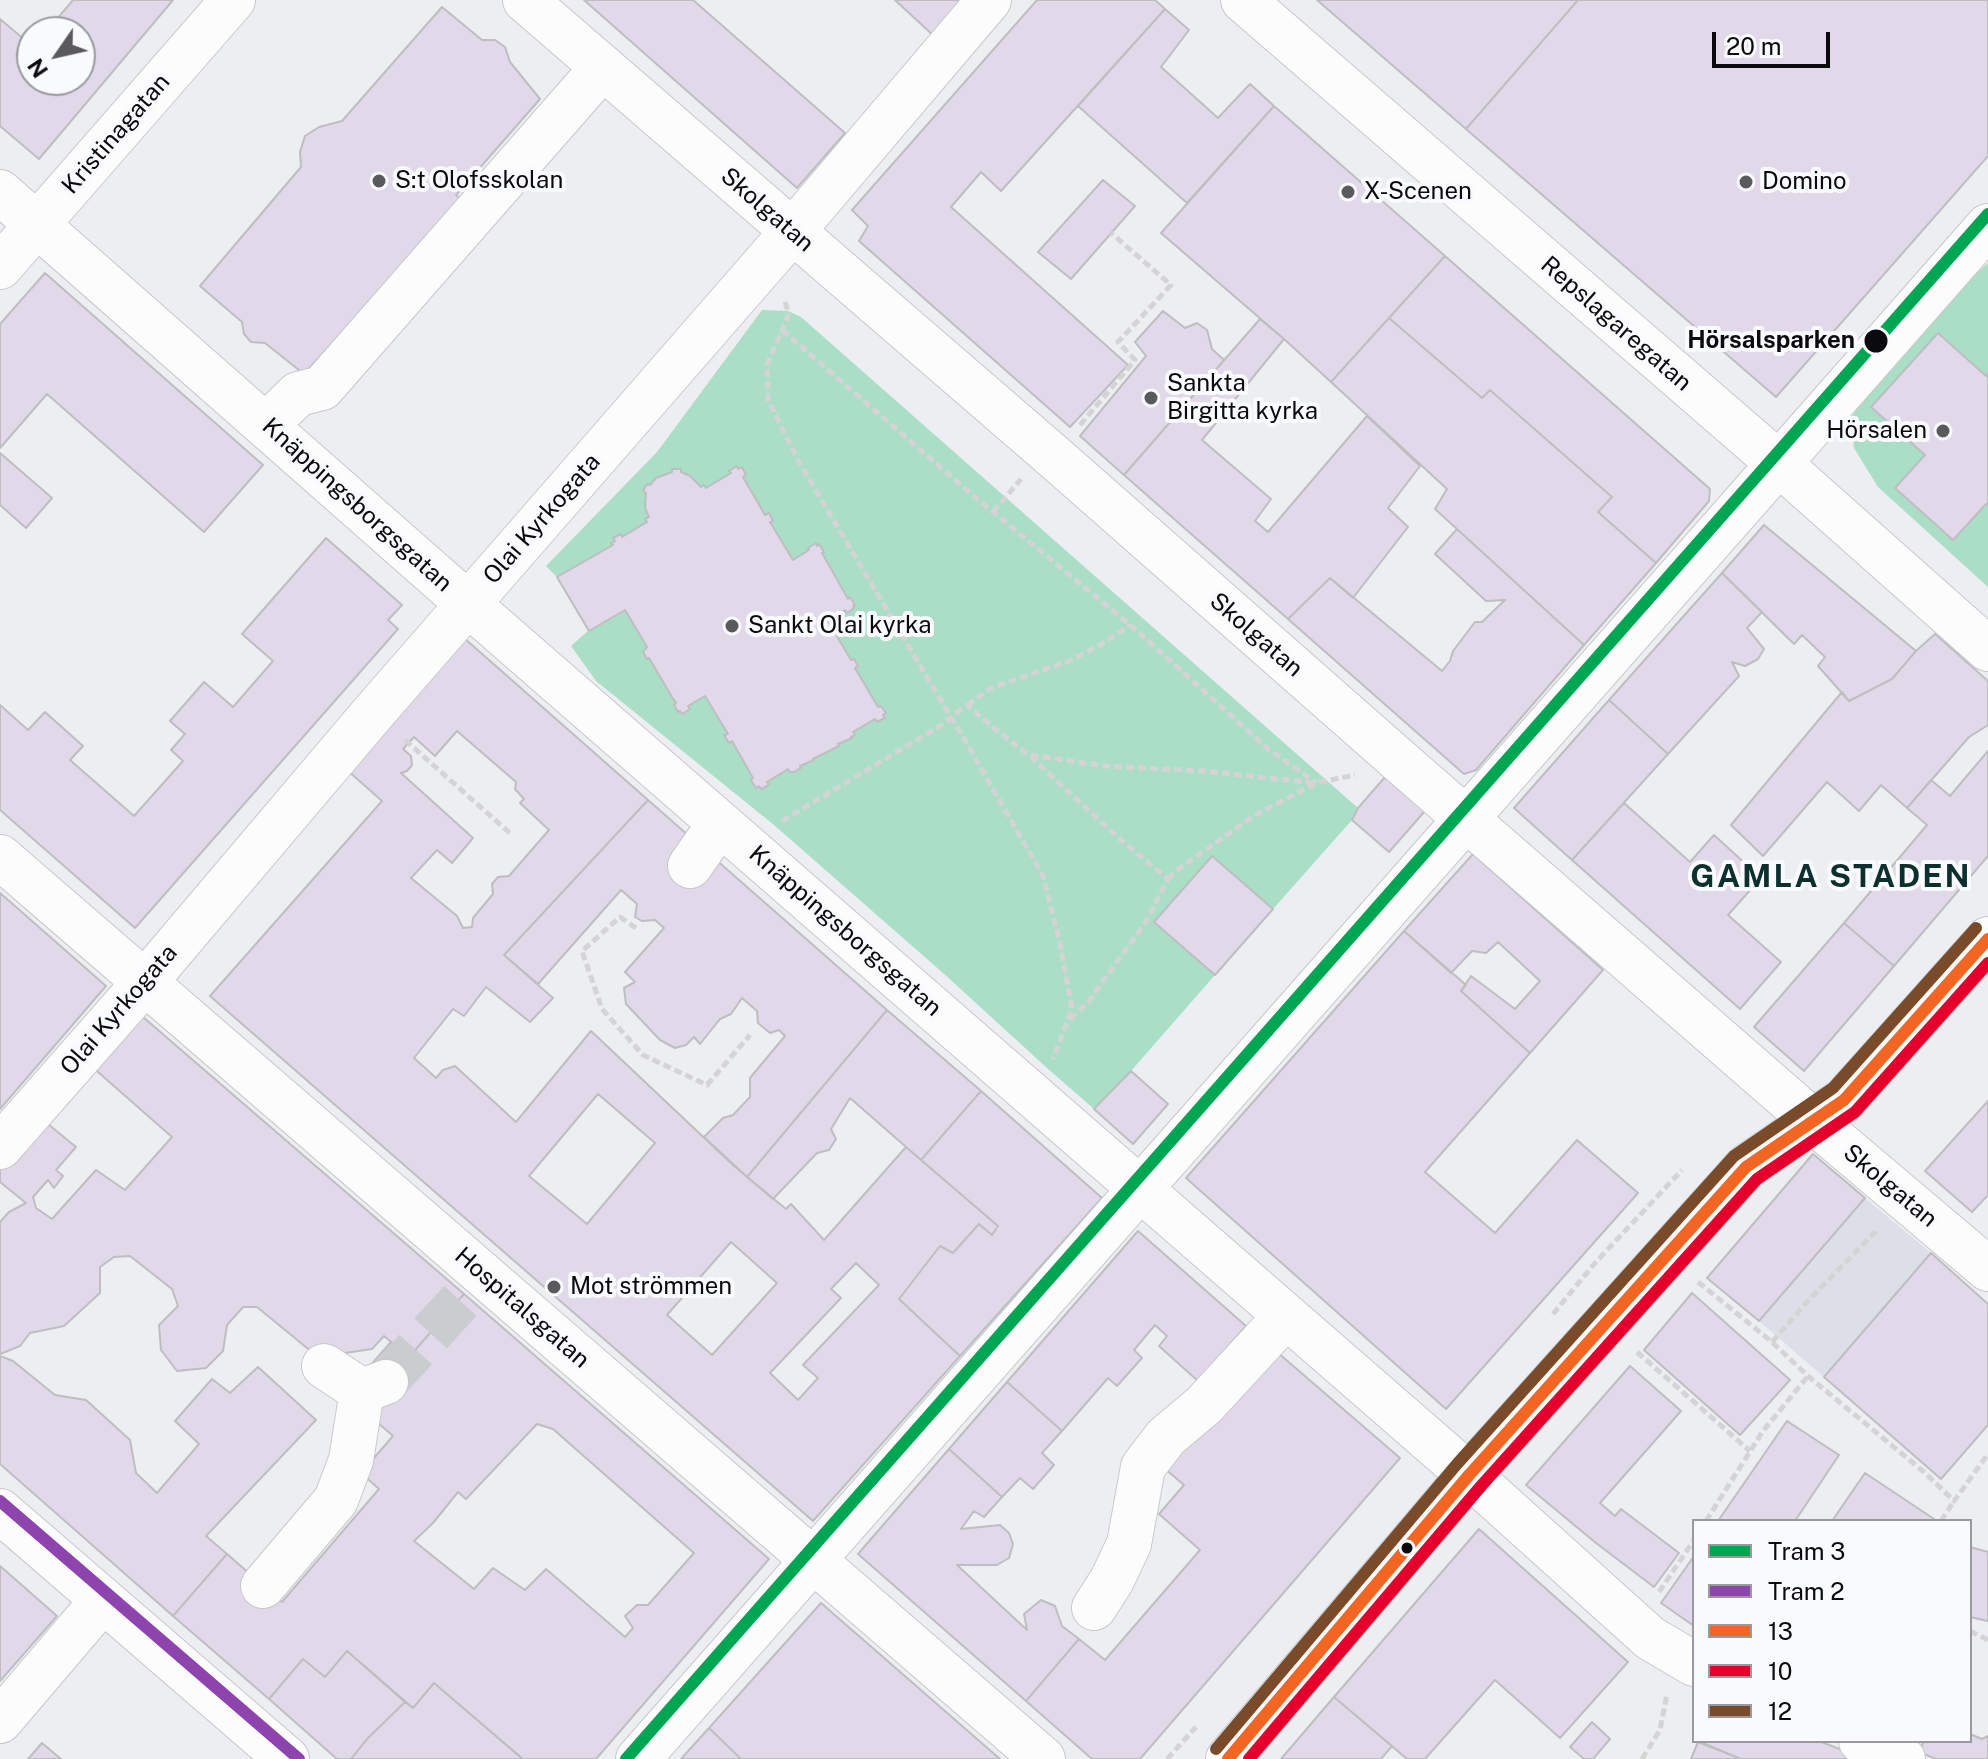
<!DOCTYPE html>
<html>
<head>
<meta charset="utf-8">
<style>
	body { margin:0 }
	#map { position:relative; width:1988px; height:1759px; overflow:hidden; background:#edeef1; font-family:"Public Sans",sans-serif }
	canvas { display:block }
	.legend { position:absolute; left:1692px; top:1519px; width:280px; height:224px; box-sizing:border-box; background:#f9fafe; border:2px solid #9a9a9e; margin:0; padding:10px 14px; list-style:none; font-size:24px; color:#0b0b0d }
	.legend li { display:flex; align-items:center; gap:16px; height:40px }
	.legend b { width:40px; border:2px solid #9a9a9e }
	.north { position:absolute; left:16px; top:16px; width:80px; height:80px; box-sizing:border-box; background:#f9fafe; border:2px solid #9a9a9e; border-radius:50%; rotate:236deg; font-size:22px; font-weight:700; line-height:32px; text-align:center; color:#0b0b0d }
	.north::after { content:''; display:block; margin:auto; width:28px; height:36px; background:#5a5a5d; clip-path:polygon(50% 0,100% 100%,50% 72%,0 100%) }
	.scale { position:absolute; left:1712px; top:32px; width:118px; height:36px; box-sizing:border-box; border:4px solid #0b0b0d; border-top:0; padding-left:10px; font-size:24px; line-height:28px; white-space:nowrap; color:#0b0b0d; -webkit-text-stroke:6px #f9fafe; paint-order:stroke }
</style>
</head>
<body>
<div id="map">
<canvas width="1988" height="1759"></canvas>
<ul class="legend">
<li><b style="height:10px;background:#00a651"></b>Tram 3</li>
<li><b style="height:10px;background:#8e44ad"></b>Tram 2</li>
<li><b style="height:10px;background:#f26522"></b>13</li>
<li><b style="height:10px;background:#e4002b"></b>10</li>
<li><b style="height:10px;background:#7a4b2a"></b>12</li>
</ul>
<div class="north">N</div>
<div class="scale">20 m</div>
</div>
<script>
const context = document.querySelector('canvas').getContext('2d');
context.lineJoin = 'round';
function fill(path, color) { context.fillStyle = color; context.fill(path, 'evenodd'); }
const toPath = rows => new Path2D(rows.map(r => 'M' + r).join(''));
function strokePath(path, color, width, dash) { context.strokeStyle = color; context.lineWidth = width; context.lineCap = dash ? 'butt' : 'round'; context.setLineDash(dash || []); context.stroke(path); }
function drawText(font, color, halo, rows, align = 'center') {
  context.font = font + ' "Public Sans",sans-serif'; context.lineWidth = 8; context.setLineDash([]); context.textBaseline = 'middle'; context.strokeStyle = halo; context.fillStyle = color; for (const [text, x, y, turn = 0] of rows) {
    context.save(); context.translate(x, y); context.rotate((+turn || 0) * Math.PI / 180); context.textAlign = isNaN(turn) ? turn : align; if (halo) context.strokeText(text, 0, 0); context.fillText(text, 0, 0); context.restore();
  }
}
fill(toPath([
	[1865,1198,1931,1253,1824,1377,1759,1321]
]), '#dcdfe7');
fill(toPath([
	[1988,263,1988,587,1878,487,1854,448,1851,420,1869,377,1925,317],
	[762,310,788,311,801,317,1358,808,1352,820,1273,909,1212,856,1155,921,1215,975,1131,1071,1094,1109,1047,1068,943,973,774,825,596,681,571,646,589,630,557,577,546,566,657,452]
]), '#abdec6');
const building = toPath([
	[73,0,173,0,39,159,0,126,0,19,32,46,32,80,80,80,80,32,46,32,73,0],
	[584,0,693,0,845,133,797,188,584,0],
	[895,0,969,0,935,37,895,0],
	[1037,0,1155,0,1165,9,1001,191,981,172,951,207,1128,365,1070,427,859,241,868,226,852,210,1037,0],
	[1317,0,1578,0,1466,129,1317,0],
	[1578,0,1988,0,1988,156,1776,397,1466,129,1578,0],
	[442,7,482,40,495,40,505,47,510,62,540,99,456,195,468,205,391,279,304,374,265,343,251,342,244,334,242,322,200,286,301,167,300,152,305,136,319,127,342,121,442,7],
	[1165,9,1189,30,1161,67,1218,118,1250,84,1274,106,1187,203,1078,106,1165,9],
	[1274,106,1445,256,1331,382,1284,339,1161,233,1274,106],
	[1103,180,1135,206,1071,279,1038,252,1103,180],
	[1445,256,1710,489,1709,501,1656,563,1598,512,1612,497,1490,390,1482,398,1389,318,1445,256],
	[45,273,263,465,204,532,47,394,0,448,0,324,45,273],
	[1163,311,1185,328,1197,323,1207,330,1212,349,1224,360,1124,475,1080,436,1146,356,1135,342,1163,311],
	[1389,318,1482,398,1490,390,1612,497,1598,512,1656,563,1584,645,1435,509,1447,489,1331,382,1389,318],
	[1260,319,1284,339,1202,440,1271,499,1255,521,1268,532,1367,416,1420,466,1388,508,1408,527,1353,598,1330,578,1288,619,1124,475,1260,319],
	[1938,333,1986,376,1988,373,1988,505,1986,504,1953,540,1895,488,1925,455,1871,407,1938,333],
	[0,453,52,498,26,528,0,505,0,453],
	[737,466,738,469,742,467,746,475,743,477,765,515,769,513,773,521,770,522,793,560,809,550,808,548,816,543,817,546,819,544,824,552,822,553,830,567,848,599,850,597,855,605,853,606,854,608,847,613,845,610,828,621,851,660,854,659,858,666,855,668,878,707,881,706,886,713,883,715,885,718,877,722,875,719,853,732,855,735,851,737,852,738,838,744,839,746,813,759,814,760,800,766,801,768,794,772,790,772,788,769,767,782,769,785,761,789,759,786,756,788,751,780,753,778,732,741,729,743,724,735,728,734,705,696,688,706,690,709,682,714,680,711,678,712,674,705,676,703,672,697,649,658,647,659,643,652,647,647,625,610,589,631,557,577,613,545,611,543,615,541,613,538,621,534,622,537,647,522,645,519,649,517,645,508,646,493,643,491,647,484,650,485,656,478,672,472,672,469,681,469,681,472,690,476,701,487,704,485,706,488,731,473,729,471,737,466],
	[1764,525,1916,651,1892,679,1849,701,1818,666,1825,657,1802,635,1794,644,1722,573,1764,525],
	[1457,529,1584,645,1476,770,1464,774,1288,619,1330,578,1442,671,1450,661,1453,651,1475,622,1482,622,1505,600,1486,601,1435,554,1457,529],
	[326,538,402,605,388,620,398,629,135,928,0,810,0,705,28,730,45,712,83,746,70,760,134,816,183,761,171,750,185,734,170,721,204,682,233,707,273,661,242,634,326,538],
	[1722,573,1762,612,1747,628,1764,649,1758,659,1745,666,1732,662,1739,676,1668,754,1609,700,1722,573],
	[1935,634,1988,681,1988,725,1969,737,1907,808,1881,785,1859,811,1827,782,1763,856,1731,825,1842,692,1849,701,1892,679,1916,651,1935,634],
	[464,638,648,800,504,955,553,998,530,1022,486,987,464,1016,453,1009,414,1058,436,1078,443,1070,455,1066,516,1122,591,1031,734,1166,786,1209,791,1204,824,1240,906,1147,998,1226,992,1235,979,1224,953,1253,940,1246,899,1299,960,1356,813,1521,210,996,382,801,347,770,464,638],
	[457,731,516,782,515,789,524,799,520,803,549,830,509,876,498,877,492,884,493,894,473,918,472,927,463,928,457,916,411,878,437,850,452,863,473,838,401,773,407,771,412,765,411,756,403,749,414,737,435,756,457,731],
	[598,1094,655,1143,587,1224,529,1176,598,1094],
	[731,1242,777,1283,712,1355,667,1315,731,1242],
	[856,1263,879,1285,803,1365,818,1378,798,1400,770,1373,841,1298,831,1289,856,1263],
	[1609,700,1668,754,1572,860,1514,808,1609,700],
	[1988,751,1988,856,1894,966,1844,923,1927,825,1907,808,1931,780,1950,796,1988,751],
	[1386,776,1425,811,1389,852,1352,820,1358,808,1386,776],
	[648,800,887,1010,747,1177,704,1137,723,1118,733,1115,750,1097,750,1078,785,1036,779,1030,770,1033,758,1023,757,1011,742,998,731,1014,720,1019,700,1044,694,1037,686,1045,675,1048,660,1040,626,1004,624,988,635,982,625,972,664,928,655,920,642,921,635,917,637,904,621,890,538,984,504,955,648,800],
	[1624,803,1690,862,1714,835,1761,878,1728,915,1781,962,1740,1009,1572,860,1624,803],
	[1473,854,1603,970,1530,1053,1461,991,1471,976,1515,1009,1540,981,1498,942,1486,953,1472,951,1451,973,1404,931,1473,854],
	[1212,856,1273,909,1215,975,1154,922,1212,856],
	[0,893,106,986,0,1109,0,893],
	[1844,923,1894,966,1804,1071,1754,1027,1844,923],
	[1404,931,1466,985,1461,991,1530,1053,1425,1172,1495,1233,1577,1140,1638,1193,1446,1409,1186,1178,1404,931],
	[887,1010,981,1091,921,1160,850,1098,831,1129,836,1139,829,1150,817,1153,773,1199,747,1177,887,1010],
	[136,1011,464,1294,409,1357,384,1336,372,1349,318,1357,257,1307,243,1307,227,1325,223,1351,206,1368,177,1371,161,1350,159,1325,178,1306,172,1289,130,1256,114,1257,100,1267,100,1293,64,1326,30,1333,20,1346,0,1354,0,1222,9,1212,26,1203,0,1182,0,1169,43,1120,76,1147,56,1170,63,1176,54,1188,48,1180,33,1197,36,1208,52,1219,96,1170,125,1190,172,1137,90,1065,136,1011],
	[1131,1071,1168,1104,1133,1144,1094,1109,1131,1071],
	[981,1091,1102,1198,960,1356,899,1299,940,1246,953,1253,979,1224,992,1235,998,1226,921,1160,981,1091],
	[1988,1101,1988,1195,1972,1212,1925,1171,1988,1101],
	[1813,1154,1865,1198,1759,1321,1707,1278,1813,1154],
	[1138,1231,1246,1326,1198,1381,1159,1346,1167,1336,1155,1325,1134,1350,1142,1358,1117,1386,1108,1378,1062,1431,1007,1382,1138,1231],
	[1931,1253,1988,1304,1988,1425,1941,1479,1824,1377,1931,1253],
	[1692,1293,1790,1380,1740,1435,1644,1350,1692,1293],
	[464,1294,769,1559,596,1759,523,1759,434,1683,413,1708,347,1651,325,1677,303,1659,269,1699,173,1616,227,1554,282,1602,379,1489,361,1473,393,1436,370,1416,369,1367,391,1342,409,1357,464,1294],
	[537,1424,553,1429,694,1553,648,1605,637,1605,625,1616,633,1628,625,1637,546,1569,525,1590,493,1568,474,1589,414,1541,433,1523,458,1492,466,1499,537,1424],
	[1270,1346,1400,1458,1140,1759,1092,1759,1026,1701,1079,1639,1105,1660,1200,1550,1159,1514,1184,1485,1164,1468,1270,1346],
	[0,1356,13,1361,55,1395,86,1400,130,1440,136,1473,157,1493,199,1444,175,1421,212,1379,230,1393,258,1367,316,1420,206,1536,227,1554,173,1616,0,1464,0,1356],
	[1630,1366,1681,1411,1600,1503,1615,1516,1621,1509,1679,1553,1654,1587,1596,1543,1526,1485,1630,1366],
	[1007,1382,1062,1431,1042,1453,1054,1465,1033,1489,1020,1478,1002,1497,949,1449,1007,1382],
	[1787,1421,1839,1455,1795,1521,1718,1521,1787,1421],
	[949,1449,1002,1497,984,1517,974,1511,961,1529,1000,1525,1009,1533,1013,1544,1009,1558,997,1565,957,1565,1027,1630,1024,1614,1041,1600,1055,1606,1062,1626,1079,1639,1026,1701,858,1554,949,1449],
	[1865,1473,1937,1521,1832,1521,1865,1473],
	[1479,1529,1628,1662,1560,1738,1495,1680,1425,1759,1407,1759,1334,1697,1479,1529],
	[1970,1547,1988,1552,1988,1621,1970,1617,1970,1547],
	[1694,1556,1694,1626,1661,1603,1694,1556],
	[0,1566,57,1616,0,1681,0,1566],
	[821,1603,1000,1759,741,1759,709,1728,821,1603],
	[347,1651,405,1702,368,1738,351,1759,337,1759,269,1699,303,1659,325,1677,347,1651],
	[434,1683,519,1756,523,1759,351,1759,368,1738,405,1702,413,1708,434,1683],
	[1334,1697,1392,1746,1381,1759,1281,1759,1334,1697],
	[1592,1722,1610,1739,1593,1759,1584,1759,1570,1747,1592,1722],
	[709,1728,741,1759,681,1759,709,1728],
	[1970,1734,1982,1739,1988,1736,1988,1759,1936,1759,1919,1752,1924,1741,1970,1741,1970,1734],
	[1698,1741,1819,1741,1865,1759,1741,1759,1698,1741],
	[1698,1742,1741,1759,1691,1759,1698,1742],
	[42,1743,61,1759,28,1759,42,1743]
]);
fill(building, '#e1d9e9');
strokePath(building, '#bebec0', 2);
strokePath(toPath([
	[386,1382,484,1275]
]), '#cbcccf', 44, [44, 22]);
const minor = toPath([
	[525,0,1053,456,1402,763,1813,1121,1988,1269],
	[1243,0,1784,468,1988,649],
	[0,192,468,604,1469,1475,1650,1638,1694,1664],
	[0,267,233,0],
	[266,425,298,394,322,388,603,67],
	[0,857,1043,1759],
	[690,866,720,823],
	[0,1147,145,982,373,713,792,232,989,0],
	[324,1366,362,1391,386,1382],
	[0,1511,287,1759],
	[263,1586,336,1500,351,1460,362,1391],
	[1094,1608,1112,1580,1129,1544,1143,1467,1166,1437,1204,1405,1286,1316],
	[0,1721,103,1600],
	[1861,1741,1903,1759],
	[638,1759,1988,226],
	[1228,1759,1469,1475,1746,1167,1844,1100,1988,939]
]);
strokePath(minor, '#c7c8ca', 46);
strokePath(toPath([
	[785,302,788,311,788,316,767,365,768,400,800,464,970,749,1043,876,1060,943,1072,1009,1053,1059],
	[782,330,968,491,1135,629,1267,748,1316,783],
	[1080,425,1135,360,1118,342,1171,285,1111,233],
	[993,512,1021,479],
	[967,705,991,688,1069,661,1100,645,1130,625],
	[405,740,512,835],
	[1031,755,1105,766,1205,771,1315,783],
	[782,821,940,726,967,705,995,729,1029,755,1121,840,1168,879,1145,923,1088,1002,1069,1020],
	[1168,879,1177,870,1255,815,1316,783,1355,775],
	[636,928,620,917,582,951,602,1009,643,1055,707,1085,750,1035],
	[1698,1282,1772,1342,1808,1376,1924,1472,1954,1501,1988,1454],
	[1553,1314,1595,1263,1682,1170],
	[1772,1342,1807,1302,1878,1229],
	[1637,1352,1750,1451],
	[1706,1521,1763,1431,1808,1376],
	[1941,1521,1954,1501],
	[1659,1592,1694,1540],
	[1970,1631,1988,1640],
	[1167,1759,1196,1727],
	[1642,1759,1660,1730,1667,1694]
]), '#d4d4d5', 5, [8, 4]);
strokePath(minor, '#fcfcfd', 44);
strokePath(toPath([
	[1228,1759,1469,1475,1746,1167,1844,1100,1988,939]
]), '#f26522', 12);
strokePath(toPath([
	[1249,1759,1481,1486,1757,1179,1855,1112,1988,963]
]), '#e4002b', 12);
strokePath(toPath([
	[1216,1749,1457,1464,1734,1156,1833,1088,1976,928]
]), '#7a4b2a', 12);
strokePath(toPath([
	[626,1759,1988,214]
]), '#00a651', 12);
strokePath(toPath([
	[0,1501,299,1759]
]), '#8e44ad', 12);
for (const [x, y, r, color] of [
	[379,181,8,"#5a5a5d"],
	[1746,182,8,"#5a5a5d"],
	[1348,192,8,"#5a5a5d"],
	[1876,341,13,"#0b0b0d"],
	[1151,398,8,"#5a5a5d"],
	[1943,431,8,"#5a5a5d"],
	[732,626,8,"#5a5a5d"],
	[554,1287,8,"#5a5a5d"],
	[1407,1548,7,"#0b0b0d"]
]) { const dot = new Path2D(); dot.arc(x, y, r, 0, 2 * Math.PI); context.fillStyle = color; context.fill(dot); strokePath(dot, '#f9fafe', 3); }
drawText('24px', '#0b0b0d', '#f9fafe', [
	["Kristinagatan",116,134,-49],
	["Skolgatan",767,210,41],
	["Repslagaregatan",1616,324,41],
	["Knäppingsborgsgatan",357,505,42],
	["Olai Kyrkogata",542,519,-49],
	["Skolgatan",1256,635,41],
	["Knäppingsborgsgatan",845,931,41],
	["Olai Kyrkogata",119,1010,-49],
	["Skolgatan",1890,1186,40],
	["Hospitalsgatan",522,1308,41]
]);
drawText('24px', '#0b0b0d', '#f9fafe', [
	["S:t Olofsskolan",395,181],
	["Domino",1762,182],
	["X-Scenen",1364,192],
	["Sankta",1167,384],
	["Birgitta kyrka",1167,412],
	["Hörsalen",1927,431,"right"],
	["Sankt Olai kyrka",748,626],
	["Mot strömmen",570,1287]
], 'left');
drawText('bold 24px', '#0b0b0d', '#f9fafe', [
	["Hörsalsparken",1855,341]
], 'right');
context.letterSpacing = '2px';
drawText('bold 32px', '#0d302f', '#f9fafe', [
	["GAMLA STADEN",1831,877]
]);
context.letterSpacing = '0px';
</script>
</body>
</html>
